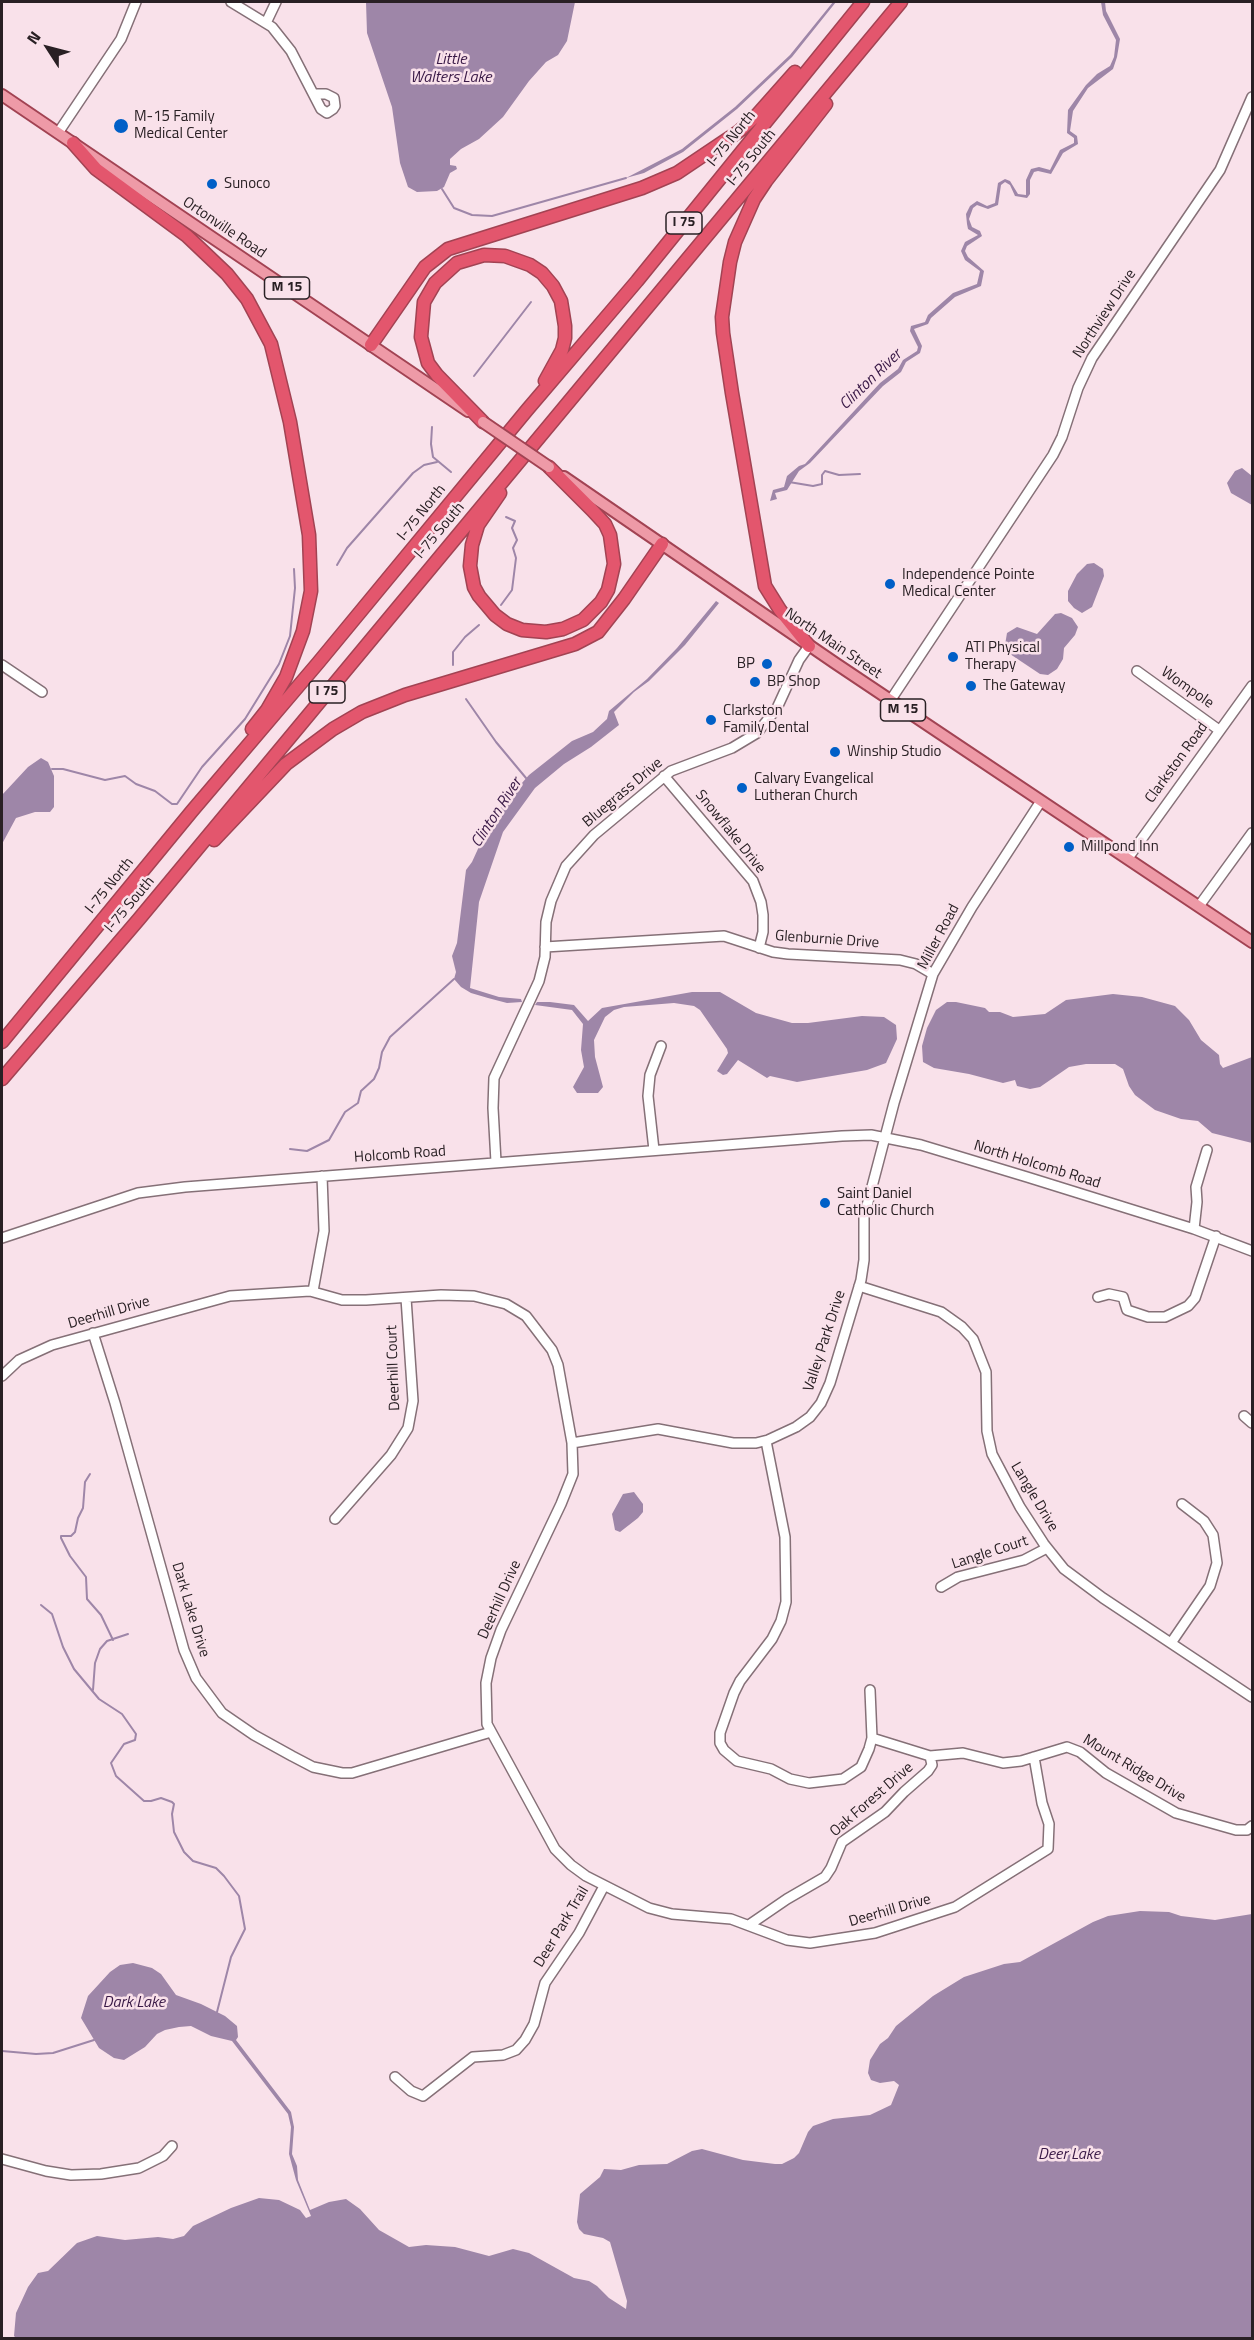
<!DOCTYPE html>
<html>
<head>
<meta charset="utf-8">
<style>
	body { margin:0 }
	#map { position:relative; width:1254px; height:2340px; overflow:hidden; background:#f9e1ea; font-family:"Titillium Web",sans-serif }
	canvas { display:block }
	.frame { position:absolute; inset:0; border:3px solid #292024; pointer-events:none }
	.north { position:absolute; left:18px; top:18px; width:60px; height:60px; -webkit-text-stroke:4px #f9e1ea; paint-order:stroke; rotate:306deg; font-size:16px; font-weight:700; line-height:24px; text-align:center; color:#292024 }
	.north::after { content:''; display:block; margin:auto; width:21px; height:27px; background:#292024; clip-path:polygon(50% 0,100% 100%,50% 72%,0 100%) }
</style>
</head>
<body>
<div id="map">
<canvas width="1254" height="2340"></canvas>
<div class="frame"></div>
<div class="north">N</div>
</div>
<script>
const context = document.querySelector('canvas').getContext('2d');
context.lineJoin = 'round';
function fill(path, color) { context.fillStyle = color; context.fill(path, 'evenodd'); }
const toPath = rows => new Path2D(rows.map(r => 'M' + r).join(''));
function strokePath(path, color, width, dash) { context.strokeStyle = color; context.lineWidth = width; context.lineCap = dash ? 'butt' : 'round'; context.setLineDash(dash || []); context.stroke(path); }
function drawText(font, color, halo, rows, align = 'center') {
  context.font = font + ' "Titillium Web",sans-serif'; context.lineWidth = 5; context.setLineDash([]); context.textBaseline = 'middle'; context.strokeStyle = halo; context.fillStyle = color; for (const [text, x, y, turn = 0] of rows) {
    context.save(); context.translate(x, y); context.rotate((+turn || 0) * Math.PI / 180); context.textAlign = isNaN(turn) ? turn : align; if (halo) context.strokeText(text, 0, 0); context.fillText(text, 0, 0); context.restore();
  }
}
fill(toPath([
	[366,2,575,2,567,41,558,55,546,62,529,81,503,117,479,139,461,149,450,159,450,165,456,166,457,169,450,173,444,187,437,191,417,192,408,187,400,163,392,107,367,33],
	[833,2,836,2,792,57,737,109,683,152,644,173,626,178,682,149,735,107,790,55],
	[1101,2,1105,2,1106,11,1120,39,1117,57,1113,69,1088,88,1073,111,1070,131,1077,136,1078,144,1063,153,1051,174,1038,171,1034,172,1030,180,1030,194,1027,198,1015,196,1010,185,1005,182,1001,185,998,205,988,209,977,205,973,208,969,219,972,227,980,231,982,236,967,246,965,251,968,257,984,271,981,286,955,297,931,318,928,324,914,329,922,346,920,353,906,362,901,372,883,386,810,463,799,471,787,490,775,493,777,499,770,501,773,490,784,487,787,476,799,466,805,464,880,383,898,369,903,360,917,351,918,347,910,331,911,326,925,322,928,315,953,293,977,284,980,271,965,260,961,251,965,242,978,235,968,229,967,224,966,214,970,206,977,201,987,206,995,203,998,183,1005,179,1010,181,1018,194,1026,195,1026,180,1031,169,1039,167,1050,170,1060,150,1074,143,1074,138,1067,133,1068,110,1086,85,1097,74,1110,66,1114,57,1116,40,1103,15],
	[1242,468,1252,476,1252,505,1231,493,1227,483,1235,471],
	[1094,563,1103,569,1104,576,1092,607,1082,613,1074,608,1068,601,1068,591,1077,574,1087,564],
	[716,601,719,603,685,645,649,681,634,692,614,712,619,725,591,747,564,764,535,788,503,832,479,902,470,988,499,997,521,999,522,1002,507,1003,488,998,471,993,461,987,454,979,456,972,452,956,457,943,466,870,472,862,493,816,529,775,572,741,593,732,607,719,609,711,647,679,677,648],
	[1061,613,1072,618,1078,627,1075,635,1064,648,1063,659,1057,669,1048,675,1040,674,1010,654,1005,645,1007,633,1017,627,1037,634,1055,614],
	[41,758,48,762,54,776,54,807,50,812,35,812,16,818,2,844,2,795,28,767],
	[692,992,720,992,756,1013,792,1023,808,1023,862,1016,884,1017,896,1025,897,1039,886,1063,867,1070,797,1082,770,1076,767,1078,738,1060,727,1074,723,1075,717,1071,728,1053,727,1049,700,1010,694,1006,674,1003,624,1007,614,1010,605,1017,594,1040,595,1057,603,1087,598,1093,577,1093,573,1087,584,1067,581,1050,583,1024,572,1010,535,1005,537,1002,550,1002,574,1005,588,1021,602,1008],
	[1113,994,1142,997,1175,1006,1189,1020,1201,1040,1219,1055,1220,1064,1223,1068,1252,1057,1252,1143,1212,1133,1198,1121,1181,1119,1155,1110,1135,1095,1129,1086,1123,1069,1115,1064,1086,1064,1069,1067,1040,1087,1030,1089,1017,1086,1015,1080,1003,1083,969,1074,934,1068,923,1062,922,1046,927,1028,936,1010,947,1002,956,1002,985,1008,989,1012,1000,1012,1013,1017,1045,1014,1066,1000],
	[634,1492,643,1504,643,1512,638,1518,620,1532,615,1530,612,1514,623,1494],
	[1140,1911,1169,1912,1181,1916,1215,1920,1252,1914,1252,2338,16,2338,14,2336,16,2313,28,2287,38,2273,48,2271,77,2243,97,2236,125,2240,158,2237,173,2239,184,2236,193,2226,231,2208,259,2198,279,2200,300,2210,306,2218,311,2216,296,2180,289,2154,291,2127,288,2114,232,2041,211,2036,191,2026,179,2027,165,2030,157,2034,145,2047,124,2060,114,2058,99,2048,81,2018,88,1996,110,1972,120,1965,133,1963,152,1968,161,1974,176,1995,201,2004,225,2016,237,2026,238,2037,236,2040,291,2112,294,2127,292,2154,297,2166,298,2180,310,2210,329,2202,346,2199,360,2209,379,2230,409,2247,426,2245,455,2247,489,2256,513,2249,529,2253,574,2278,589,2281,597,2286,609,2298,626,2309,627,2301,610,2242,603,2238,584,2234,579,2229,577,2222,580,2194,600,2177,604,2169,621,2170,639,2165,667,2164,692,2151,702,2149,743,2160,775,2164,782,2164,794,2158,799,2153,808,2132,813,2126,833,2119,870,2115,891,2105,899,2085,894,2081,880,2083,871,2080,868,2073,870,2060,880,2044,888,2038,896,2026,933,1996,964,1977,1004,1964,1020,1962,1093,1922,1108,1916]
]), '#9e86a8');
strokePath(toPath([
	[442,189,454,208,472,215,492,216,626,178],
	[474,376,531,302],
	[432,427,431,444,433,457,451,472],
	[789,482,813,486,822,484,822,475,825,471,839,475,860,474],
	[337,565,347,548,413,473,424,465,437,462],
	[501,605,512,590,516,558,513,548,517,540,512,528,515,521,506,517],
	[453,665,453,652,465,637,479,625],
	[466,699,496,742,526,778],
	[52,769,63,769,105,780,125,776,136,784,155,791,172,804,177,804,202,767,245,719,279,664,290,636,295,588,294,569],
	[290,1149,307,1151,329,1140,345,1112,358,1103,361,1091,374,1079,379,1068,382,1052,390,1037,454,979],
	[90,1474,85,1482,83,1508,78,1518,75,1532,71,1536,61,1536,61,1538,70,1556,86,1577,87,1599,101,1615,113,1640],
	[41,1605,52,1614,63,1647,74,1669,99,1699,122,1714,136,1734,135,1740,124,1744,111,1763,116,1776,144,1801,151,1801,161,1798,172,1802,174,1804,172,1814,174,1832,184,1852,193,1861,216,1868,224,1876,239,1896,245,1929,231,1957,217,2012],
	[93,1690,95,1663,100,1649,107,1641,128,1634],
	[2,2051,36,2054,53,2053,94,2040]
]), '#9e86a8', 2);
const minor = toPath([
	[231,2,272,27,291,51,321,109,327,113,333,109,335,106,334,98,326,94,314,94],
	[266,23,276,2],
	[58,133,121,39,136,2],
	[2,665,42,692],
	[1137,671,1219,730],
	[890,701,1053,455,1062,437,1078,388,1092,358,1220,170,1252,97],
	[664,776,753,881,761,902,763,915,763,932,759,948],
	[1128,858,1252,686],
	[1199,906,1252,833],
	[545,947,724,936,773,952,788,954,900,960,916,964,933,974],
	[654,1150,648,1096,650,1075,661,1046],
	[496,1162,493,1108,494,1078,539,981,545,957,546,922,551,901,566,866,594,835,671,771,732,748,757,733,777,708,799,660,809,646],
	[1194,1229,1197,1202,1196,1187,1207,1150],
	[2,1238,138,1193,185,1187,842,1136,871,1135,921,1145,1027,1177,1194,1229,1252,1251],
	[859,1286,941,1312,962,1327,973,1339,986,1372,987,1431,992,1454,1020,1507,1044,1544,1064,1569,1103,1598,1252,1697],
	[313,1291,324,1231,322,1176],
	[1098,1297,1109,1294,1123,1297,1127,1310,1148,1317,1165,1317,1188,1306,1195,1298,1216,1236],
	[93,1333,115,1403,184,1650,196,1678,222,1713,254,1735,292,1756,313,1767,342,1773,352,1773,491,1732],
	[2,1376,19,1360,52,1345,230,1296,310,1291,342,1300,366,1300,441,1295,474,1296,506,1304,526,1316,552,1350,558,1365,572,1443,573,1474,561,1504,501,1630,491,1658,486,1683,487,1724,555,1849,571,1865,586,1876,649,1908,672,1914,731,1919,787,1940,810,1943,875,1933,955,1907,1048,1849,1049,1824,1042,1803,1034,1757],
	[1244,1416,1252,1423],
	[766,1441,785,1537,786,1602,781,1621,772,1639,740,1681,734,1693,720,1733,720,1743,724,1750,737,1761,771,1769,790,1779,809,1783,843,1779,861,1767,869,1749,872,1738,870,1690],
	[572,1443,658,1429,733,1443,756,1443,768,1440,796,1427,810,1417,821,1403,830,1383,861,1280,864,1260,864,1217,894,1103,933,974,972,907,1041,801],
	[335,1519,391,1455,408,1428,413,1401,406,1298],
	[941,1587,958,1577,1024,1560,1047,1548],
	[1171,1643,1210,1586,1217,1563,1213,1535,1204,1521,1182,1504],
	[872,1738,930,1756,963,1753,1003,1763,1021,1761,1067,1747,1080,1752,1106,1773,1176,1813,1236,1830,1247,1830,1252,1826],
	[749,1925,787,1899,825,1877,831,1868,842,1842,885,1812,904,1792,928,1771,932,1765,930,1756],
	[395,2077,411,2091,423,2096,473,2057,503,2055,516,2050,525,2040,534,2024,545,1983,579,1933,604,1886],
	[2,2159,46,2171,71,2175,101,2174,139,2168,163,2156,172,2146]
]);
const major = toPath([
	[2,95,468,411],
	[564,477,835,663,1252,942]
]);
const highway = toPath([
	[73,143,96,169,187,236,227,274,247,299,271,344,290,422,309,535,311,591,303,631,286,677,267,710,252,729],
	[371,345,425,267,448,249,642,188,677,173,738,132,756,116,795,72],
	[483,422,437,375,428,363,421,337,424,302,435,283,457,263,484,255,505,256,530,265,542,273,553,286,561,301,565,326,565,338,562,350,545,381],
	[500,493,478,525,472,545,470,566,474,587,479,596,495,615,507,624,522,630,546,632,563,629,583,620,601,602,608,590,614,564,610,535,605,524,592,510,549,467],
	[809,646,780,610,765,586,732,393,723,333,722,317,730,262,735,242,754,199,766,181,826,104],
	[214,840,286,764,333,729,362,712,405,695,575,644,598,632,624,599,662,544],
	[2,1042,192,811,318,663,527,410,637,281,863,2],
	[2,1079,139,919,901,2]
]);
strokePath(minor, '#857077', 12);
strokePath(major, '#a24353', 14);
strokePath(highway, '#a24353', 15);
strokePath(minor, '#fff', 9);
strokePath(major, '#ee9aa7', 10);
strokePath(highway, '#e3566d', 12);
const majorBridge = toPath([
	[483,422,549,467]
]);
strokePath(majorBridge, '#a24353', 14, []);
strokePath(majorBridge, '#ee9aa7', 10);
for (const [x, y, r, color] of [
	[121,126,8,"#005fc7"],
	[212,184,6,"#005fc7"],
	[890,584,6,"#005fc7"],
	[953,657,6,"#005fc7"],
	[767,664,6,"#005fc7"],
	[755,682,6,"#005fc7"],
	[971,686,6,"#005fc7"],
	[711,720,6,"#005fc7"],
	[835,752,6,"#005fc7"],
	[742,788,6,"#005fc7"],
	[1069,847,6,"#005fc7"],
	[825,1203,6,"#005fc7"]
]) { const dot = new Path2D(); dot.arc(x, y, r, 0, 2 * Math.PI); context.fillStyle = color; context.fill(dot); strokePath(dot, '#f9e1ea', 2); }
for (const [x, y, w] of [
	[684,223,36],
	[287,288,45],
	[327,692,36],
	[903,710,45]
]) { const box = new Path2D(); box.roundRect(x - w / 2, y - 11, w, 22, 4.5); context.fillStyle = '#f9e1ea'; context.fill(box); strokePath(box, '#292024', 1.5); }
drawText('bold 14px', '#292024', null, [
	["I 75",684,223],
	["M 15",287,288],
	["I 75",327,692],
	["M 15",903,710]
]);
drawText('15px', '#292024', '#f9e1ea', [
	["M-15 Family",134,117],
	["Medical Center",134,134],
	["Sunoco",224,184],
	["Independence Pointe",902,575],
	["Medical Center",902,592],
	["ATI Physical",965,648],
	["Therapy",965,665],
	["BP",755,664,"right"],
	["BP Shop",767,682],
	["The Gateway",983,686],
	["Clarkston",723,711],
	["Family Dental",723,728],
	["Winship Studio",847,752],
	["Calvary Evangelical",754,779],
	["Lutheran Church",754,796],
	["Millpond Inn",1081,847],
	["Saint Daniel",837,1194],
	["Catholic Church",837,1211]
], 'left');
drawText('15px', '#292024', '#f9e1ea', [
	["I-75 North",732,139,-51],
	["I-75 South",752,158,-51],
	["Ortonville Road",224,228,34],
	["Northview Drive",1105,314,-57],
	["I-75 North",422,513,-51],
	["I-75 South",440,531,-50],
	["North Main Street",833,644,34],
	["Wompole",1187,688,35],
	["Clarkston Road",1177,763,-54],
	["Bluegrass Drive",623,793,-40],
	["Snowflake Drive",730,832,51],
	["I-75 North",110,886,-51],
	["I-75 South",130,905,-50],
	["Miller Road",939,937,-62],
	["Glenburnie Drive",827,940,4],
	["Holcomb Road",400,1155,-4],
	["North Holcomb Road",1037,1165,17],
	["Deerhill Drive",109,1313,-16],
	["Valley Park Drive",825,1341,-72],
	["Deerhill Court",394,1368,-92],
	["Langle Drive",1034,1497,59],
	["Langle Court",990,1553,-18],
	["Deerhill Drive",500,1600,-66],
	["Dark Lake Drive",190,1610,73],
	["Mount Ridge Drive",1134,1769,31],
	["Oak Forest Drive",872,1800,-41],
	["Deerhill Drive",890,1911,-16],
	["Deer Park Trail",562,1927,-59]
]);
drawText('italic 16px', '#391946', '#f9e1ea', [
	["Little",451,60],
	["Walters Lake",451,78],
	["Clinton River",871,380,-44],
	["Clinton River",497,813,-57],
	["Dark Lake",134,2003],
	["Deer Lake",1069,2155]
]);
</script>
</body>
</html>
